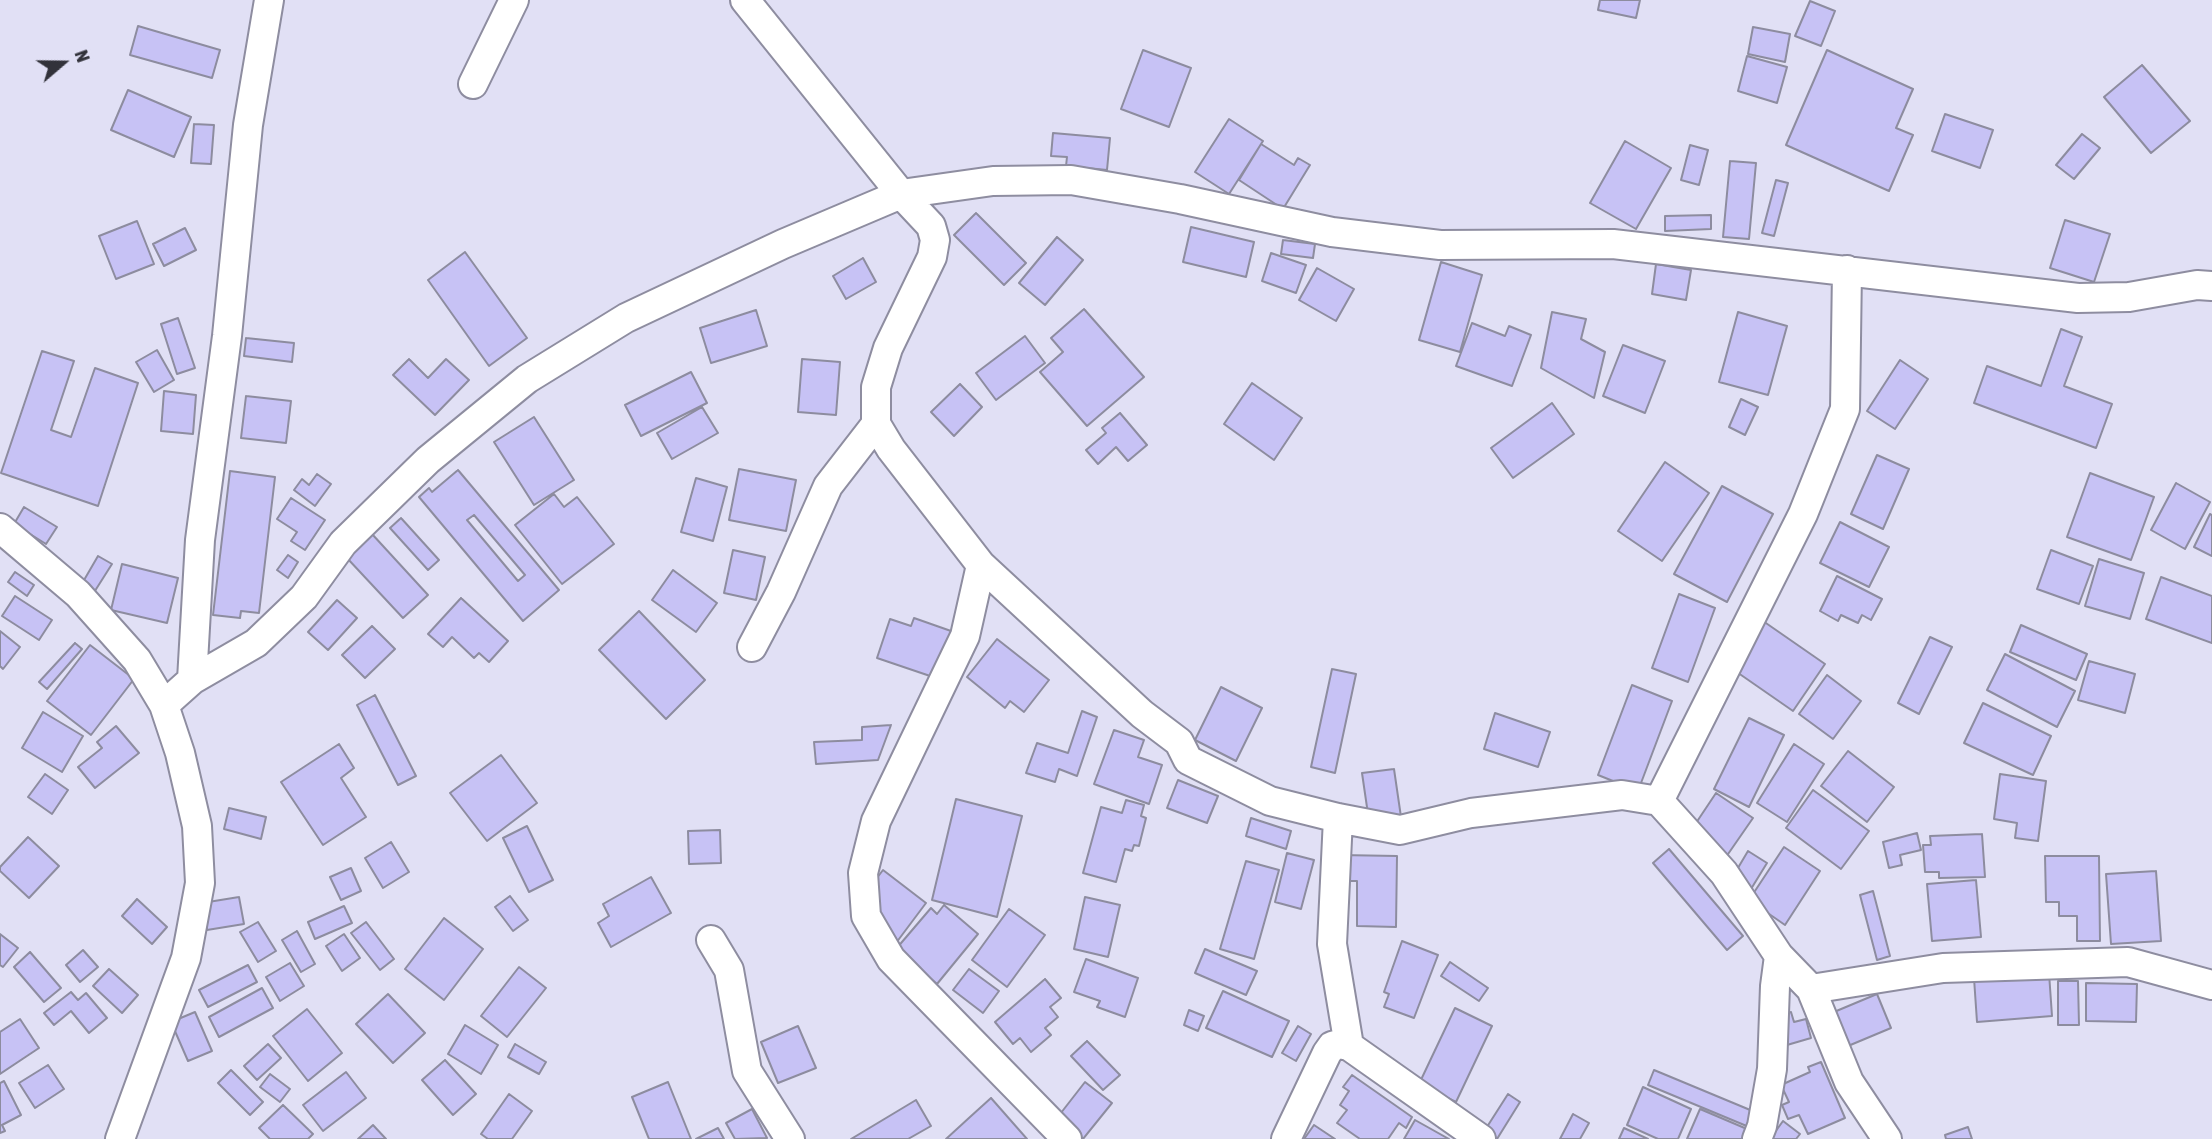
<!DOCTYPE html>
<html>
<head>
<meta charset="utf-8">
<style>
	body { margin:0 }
	#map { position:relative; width:2212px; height:1139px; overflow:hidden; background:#e1e0f5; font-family:"Asap Condensed",sans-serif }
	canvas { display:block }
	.north { position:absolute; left:28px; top:28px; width:70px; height:70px; -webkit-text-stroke:5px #e1e0f5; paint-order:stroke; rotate:70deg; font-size:19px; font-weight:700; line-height:28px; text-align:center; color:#32323a }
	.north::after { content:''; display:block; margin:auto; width:24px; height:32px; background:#32323a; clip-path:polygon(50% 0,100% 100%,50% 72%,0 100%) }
</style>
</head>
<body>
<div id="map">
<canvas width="2212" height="1139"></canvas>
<div class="north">N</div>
</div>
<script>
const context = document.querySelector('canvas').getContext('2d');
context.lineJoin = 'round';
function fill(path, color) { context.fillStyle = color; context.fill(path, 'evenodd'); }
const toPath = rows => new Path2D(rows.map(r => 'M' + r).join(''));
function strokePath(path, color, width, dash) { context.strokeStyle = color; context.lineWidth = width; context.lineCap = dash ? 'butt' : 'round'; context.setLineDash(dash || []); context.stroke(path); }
const building = toPath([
	[1600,0,1640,0,1636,18,1598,10,1600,0],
	[1810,1,1835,11,1821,46,1795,36,1810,1],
	[138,26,220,50,212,78,130,55,138,26],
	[1753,27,1790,34,1785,62,1748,54,1753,27],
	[1143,50,1191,68,1169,127,1121,109,1143,50],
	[1827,50,1913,89,1896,128,1913,135,1889,191,1786,145,1827,50],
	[1747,56,1787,67,1777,103,1738,91,1747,56],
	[2142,65,2190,121,2151,153,2104,97,2142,65],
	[128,90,191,117,174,157,111,130,128,90],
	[1945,114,1993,130,1980,168,1932,151,1945,114],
	[1229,119,1263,141,1229,194,1195,172,1229,119],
	[194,124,214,125,211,164,191,163,194,124],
	[1053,133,1110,138,1107,170,1066,166,1067,157,1051,156,1053,133],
	[2082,134,2100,148,2074,179,2056,165,2082,134],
	[1625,141,1671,168,1636,229,1590,203,1625,141],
	[1261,144,1294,165,1298,158,1310,165,1283,209,1239,180,1261,144],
	[1690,145,1708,150,1699,185,1681,180,1690,145],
	[1730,161,1756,163,1749,239,1723,237,1730,161],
	[1776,180,1788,183,1774,236,1762,233,1776,180],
	[976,213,1026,263,1004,285,954,235,976,213],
	[1711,215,1711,229,1665,231,1665,216,1711,215],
	[2065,220,2110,234,2094,282,2050,268,2065,220],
	[137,221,154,264,116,279,99,236,137,221],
	[1191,227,1254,242,1246,277,1183,262,1191,227],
	[185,228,196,250,164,266,153,244,185,228],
	[1057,237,1083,260,1045,305,1019,283,1057,237],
	[1283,240,1315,244,1313,258,1281,254,1283,240],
	[465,252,527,338,489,366,428,280,465,252],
	[1271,253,1306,265,1296,293,1262,281,1271,253],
	[863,258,876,282,846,299,833,276,863,258],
	[1441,262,1482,275,1460,352,1419,340,1441,262],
	[1656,264,1691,270,1686,300,1652,294,1656,264],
	[1317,268,1354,289,1336,321,1299,300,1317,268],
	[1084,309,1144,377,1087,426,1040,372,1063,352,1051,338,1084,309],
	[756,310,767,346,711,363,700,328,756,310],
	[1552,312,1586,319,1581,339,1605,352,1594,398,1541,368,1552,312],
	[1738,312,1787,326,1768,395,1719,382,1738,312],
	[178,318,195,368,177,374,161,324,178,318],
	[1472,323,1505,336,1509,326,1531,335,1512,386,1456,366,1472,323],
	[2061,329,2082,337,2064,386,2112,404,2096,448,1974,403,1987,366,2041,386,2061,329],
	[1025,336,1045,363,996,400,976,373,1025,336],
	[246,338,294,343,292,362,244,356,246,338],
	[1623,345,1665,361,1645,413,1603,396,1623,345],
	[157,350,174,380,154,392,136,362,157,350],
	[42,351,74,361,51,430,71,437,95,368,138,383,98,506,1,473,42,351],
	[409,359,428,378,446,359,469,380,435,415,393,375,409,359],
	[802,359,840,362,836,415,798,412,802,359],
	[1900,360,1928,379,1895,429,1867,411,1900,360],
	[691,372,707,403,641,436,625,405,691,372],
	[1252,383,1302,418,1274,460,1224,424,1252,383],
	[960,384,982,407,954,436,931,412,960,384],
	[164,391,196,395,193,434,161,431,164,391],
	[246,396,291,401,286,443,241,438,246,396],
	[1741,399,1758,407,1745,435,1729,427,1741,399],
	[1552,403,1574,434,1513,478,1491,448,1552,403],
	[702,407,718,433,672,459,657,433,702,407],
	[1120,413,1147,445,1128,461,1116,447,1098,464,1086,450,1106,433,1102,428,1120,413],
	[534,417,574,480,534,505,494,442,534,417],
	[1877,455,1909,469,1883,529,1851,514,1877,455],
	[1665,462,1709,493,1662,561,1618,531,1665,462],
	[739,469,796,480,786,531,729,520,739,469],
	[458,470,559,590,523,621,419,497,429,488,432,492,458,470],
	[474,515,525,575,518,581,467,520,474,515],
	[230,471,275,477,259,613,241,611,240,618,213,615,230,471],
	[2090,473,2154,497,2131,560,2067,537,2090,473],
	[317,474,331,484,315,506,294,490,302,479,309,485,317,474],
	[696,478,727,487,713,541,681,532,696,478],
	[2176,483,2210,502,2185,549,2151,530,2176,483],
	[1722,486,1773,514,1727,602,1674,574,1722,486],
	[554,494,564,507,577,497,614,544,562,584,515,525,554,494],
	[291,498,325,520,305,550,291,541,297,532,277,519,291,498],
	[24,507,57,527,46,544,14,524,24,507],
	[2210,514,2212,515,2212,556,2194,547,2210,514],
	[401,518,439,560,428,570,390,528,401,518],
	[1840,522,1889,547,1869,587,1820,563,1840,522],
	[372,534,428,595,403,618,347,558,372,534],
	[733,550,765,557,756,600,724,593,733,550],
	[2051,550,2093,566,2079,604,2037,589,2051,550],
	[288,555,298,562,288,578,277,570,288,555],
	[98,556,112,564,93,594,80,587,98,556],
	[2099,559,2144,573,2130,619,2085,606,2099,559],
	[122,564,178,578,167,623,111,610,122,564],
	[673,570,717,603,696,632,652,600,673,570],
	[15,572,34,585,27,596,8,582,15,572],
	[1837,576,1882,599,1871,620,1862,615,1858,623,1841,615,1838,621,1820,611,1837,576],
	[2161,577,2212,596,2212,643,2146,619,2161,577],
	[1679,594,1715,608,1688,682,1652,668,1679,594],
	[15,596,52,620,39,640,2,616,15,596],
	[461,598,508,641,489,662,479,653,474,658,452,637,443,647,428,634,461,598],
	[337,600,357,618,328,650,308,632,337,600],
	[639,611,705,680,666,719,599,650,639,611],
	[914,618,951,631,936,678,877,658,890,619,911,626,914,618],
	[1763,621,1825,664,1793,711,1731,668,1763,621],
	[2021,625,2087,654,2076,680,2010,652,2021,625],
	[372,626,395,649,365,678,342,655,372,626],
	[0,631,20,647,3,669,0,666,0,631],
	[1930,637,1952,647,1919,714,1898,703,1930,637],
	[997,639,1049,680,1024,712,1010,701,1005,708,967,677,997,639],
	[75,643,82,649,47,689,39,682,75,643],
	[90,645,134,679,91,735,47,701,90,645],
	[2005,654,2075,691,2057,727,1987,690,2005,654],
	[2089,661,2135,674,2125,713,2078,700,2089,661],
	[1332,669,1356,674,1335,773,1311,767,1332,669],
	[1827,675,1861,701,1833,739,1799,714,1827,675],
	[1632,685,1672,701,1638,791,1598,775,1632,685],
	[1221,687,1262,708,1236,761,1195,740,1221,687],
	[375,695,416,776,398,785,357,705,375,695],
	[1983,703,2051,736,2033,775,1964,743,1983,703],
	[1082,711,1097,717,1077,776,1059,769,1055,782,1026,773,1037,743,1068,753,1082,711],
	[43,712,83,736,62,772,22,748,43,712],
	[1495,713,1550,732,1538,767,1484,749,1495,713],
	[1749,718,1784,735,1749,807,1714,789,1749,718],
	[891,725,878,760,816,764,814,742,862,740,862,727,891,725],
	[116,726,139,753,95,788,78,767,102,748,97,742,116,726],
	[1114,730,1144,740,1138,757,1162,765,1149,804,1094,784,1114,730],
	[339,744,354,768,341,778,366,817,323,845,281,782,339,744],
	[1794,744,1824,764,1787,822,1757,803,1794,744],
	[1848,751,1894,787,1867,822,1821,786,1848,751],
	[501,755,537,803,487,841,450,793,501,755],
	[1394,769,1401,817,1369,821,1362,773,1394,769],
	[45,774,68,790,52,814,28,797,45,774],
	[2000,774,2046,781,2038,841,2015,838,2017,823,1994,819,2000,774],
	[1178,780,1218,796,1207,823,1167,808,1178,780],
	[1813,790,1869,831,1841,869,1786,828,1813,790],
	[1716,793,1753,818,1726,857,1690,832,1716,793],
	[956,799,1022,816,997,917,932,900,956,799],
	[1126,800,1144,805,1141,816,1146,818,1139,846,1134,845,1132,851,1125,849,1116,882,1083,873,1101,807,1122,813,1126,800],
	[229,808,266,817,261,839,224,829,229,808],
	[1251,818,1291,831,1286,849,1246,836,1251,818],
	[527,826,553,880,529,892,503,838,527,826],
	[720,830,721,863,689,864,688,831,720,830],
	[1917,833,1921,850,1900,855,1902,865,1889,868,1883,842,1917,833],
	[1982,834,1985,877,1939,878,1939,872,1925,872,1923,845,1931,845,1930,836,1982,834],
	[28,837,59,866,29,898,0,871,0,867,28,837],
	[391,842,409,872,383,888,365,858,391,842],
	[1784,847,1820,871,1785,925,1749,900,1784,847],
	[1669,849,1743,936,1727,950,1653,863,1669,849],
	[1748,851,1767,863,1751,889,1732,878,1748,851],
	[1287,853,1314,860,1301,909,1275,902,1287,853],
	[1340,855,1397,856,1396,927,1357,926,1357,881,1340,881,1340,855],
	[2045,856,2099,856,2100,941,2077,941,2077,916,2059,916,2059,902,2046,902,2045,856],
	[1246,861,1279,870,1254,959,1220,949,1246,861],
	[351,868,361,891,341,900,330,877,351,868],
	[883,870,926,903,896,943,867,906,870,887,883,870],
	[2156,871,2161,941,2111,944,2106,874,2156,871],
	[651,877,671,913,611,947,598,923,609,916,603,904,651,877],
	[1976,880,1981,937,1932,941,1927,884,1976,880],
	[1873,891,1890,956,1877,960,1860,895,1873,891],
	[510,896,528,920,513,931,495,907,510,896],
	[239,897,244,924,207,930,202,903,239,897],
	[1085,897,1120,905,1108,957,1074,949,1085,897],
	[137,899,167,927,152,944,122,916,137,899],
	[944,905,978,934,937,984,896,949,931,908,937,914,944,905],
	[344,906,352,923,315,939,308,922,344,906],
	[1009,909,1045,935,1007,987,972,960,1009,909],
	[444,918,483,949,444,1000,405,969,444,918],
	[258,922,276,951,258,962,240,932,258,922],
	[366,922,394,959,380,970,351,933,366,922],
	[297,931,315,964,301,972,282,940,297,931],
	[0,934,18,948,3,967,0,965,0,934],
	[344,934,360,958,342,971,326,946,344,934],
	[1402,941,1438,955,1414,1018,1384,1007,1389,994,1384,992,1402,941],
	[1205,949,1257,971,1246,995,1195,973,1205,949],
	[83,950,98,967,80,982,66,965,83,950],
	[30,952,61,988,44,1002,14,967,30,952],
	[1086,959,1138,978,1125,1017,1097,1007,1100,1001,1074,992,1086,959],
	[1450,962,1488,988,1479,1001,1441,976,1450,962],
	[290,963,304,986,280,1001,266,977,290,963],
	[248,965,257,982,208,1007,199,990,248,965],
	[519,967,546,988,507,1037,481,1016,519,967],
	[109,969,138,995,122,1013,93,986,109,969],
	[969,969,999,991,983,1013,953,990,969,969],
	[2049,973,2052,1016,1977,1022,1974,978,2049,973],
	[1045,979,1061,998,1050,1007,1058,1017,1045,1028,1051,1035,1031,1052,1020,1038,1013,1044,995,1022,1045,979],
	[2058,981,2078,981,2079,1025,2058,1025,2058,981],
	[2086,983,2137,984,2136,1022,2086,1021,2086,983],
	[262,988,273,1008,219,1037,209,1017,262,988],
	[1223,991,1289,1021,1272,1057,1206,1028,1223,991],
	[71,992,78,1000,86,993,107,1018,89,1033,71,1011,54,1025,44,1013,71,992],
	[388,994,425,1033,393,1063,356,1024,388,994],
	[1877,994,1891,1028,1848,1046,1834,1012,1877,994],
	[1455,1008,1492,1026,1456,1102,1419,1084,1455,1008],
	[307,1009,342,1053,308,1081,273,1036,307,1009],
	[1189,1010,1204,1016,1198,1031,1184,1025,1189,1010],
	[195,1012,212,1051,188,1061,171,1022,195,1012],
	[1791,1012,1794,1022,1806,1019,1811,1038,1787,1045,1779,1015,1791,1012],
	[20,1019,39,1048,0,1074,0,1032,20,1019],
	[465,1025,498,1045,481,1074,448,1054,465,1025],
	[798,1026,816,1068,778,1083,761,1042,798,1026],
	[1298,1026,1311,1034,1296,1061,1282,1053,1298,1026],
	[1087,1041,1120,1075,1103,1090,1071,1056,1087,1041],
	[268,1044,281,1058,257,1080,244,1066,268,1044],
	[515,1044,546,1062,539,1074,508,1057,515,1044],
	[445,1060,476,1094,453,1115,422,1080,445,1060],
	[1821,1062,1845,1118,1808,1134,1799,1115,1788,1119,1782,1105,1789,1102,1781,1085,1810,1072,1808,1067,1821,1062],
	[48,1065,64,1089,35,1108,19,1083,48,1065],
	[231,1070,263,1102,250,1115,218,1083,231,1070],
	[1654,1070,1755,1112,1749,1127,1648,1085,1654,1070],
	[346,1072,366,1098,323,1131,303,1105,346,1072],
	[270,1074,290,1089,280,1102,260,1087,270,1074],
	[1352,1075,1412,1117,1406,1128,1399,1123,1388,1139,1360,1139,1337,1123,1347,1110,1340,1105,1349,1091,1343,1087,1352,1075],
	[4,1081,21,1115,2,1125,5,1131,0,1133,0,1083,4,1081],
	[668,1082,691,1139,649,1139,632,1097,668,1082],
	[1085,1082,1112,1103,1083,1139,1057,1118,1085,1082],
	[1643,1087,1691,1109,1678,1139,1658,1139,1627,1125,1643,1087],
	[509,1094,532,1111,512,1139,488,1139,481,1134,509,1094],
	[1508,1094,1520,1102,1497,1139,1485,1130,1508,1094],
	[991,1098,1027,1139,946,1139,970,1117,991,1098],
	[916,1100,931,1126,908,1139,851,1139,916,1100],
	[283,1105,313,1134,308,1139,270,1139,259,1128,283,1105],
	[752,1109,767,1138,735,1139,726,1123,752,1109],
	[1700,1109,1747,1129,1742,1139,1687,1139,1700,1109],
	[1573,1114,1589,1123,1580,1139,1560,1139,1573,1114],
	[1415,1120,1449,1139,1404,1139,1415,1120],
	[1783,1121,1800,1134,1796,1139,1770,1139,1783,1121],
	[373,1125,386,1139,358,1139,373,1125],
	[1314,1125,1335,1139,1304,1139,1314,1125],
	[1968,1127,1972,1139,1946,1139,1945,1135,1968,1127],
	[718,1128,724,1139,696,1139,718,1128],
	[1624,1128,1648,1139,1619,1139,1624,1128]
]);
fill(building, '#c7c2f5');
strokePath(building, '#8d8c9f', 2);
const minor = toPath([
	[745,0,901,194,931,226,935,240,932,257,888,348,876,387,876,424,891,449,981,565,1142,714,1179,742,1188,760,1270,801,1338,818,1400,830,1471,813,1622,795,1659,801,1724,873,1779,956,1811,989,1849,1082,1887,1139],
	[473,84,514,0],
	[0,528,78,594,137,660,164,705,180,753,197,826,200,883,186,958,120,1139],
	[981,565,965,636,876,821,863,873,866,916,891,959,1067,1139],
	[752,647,781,592,828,486,876,424],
	[192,680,200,540,227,336,248,125,269,0],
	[164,705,192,680,256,643,304,597,343,543,428,460,527,379,626,318,783,244,901,194,993,181,1071,180,1180,199,1332,232,1440,245,1613,244,2078,298,2129,297,2197,285,2212,286],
	[1659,801,1803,514,1845,409,1847,270],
	[1338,818,1332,944,1349,1046],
	[711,940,729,970,747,1071,790,1139],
	[1811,989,1943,968,2128,962,2212,985],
	[1286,1139,1327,1053,1332,1046,1339,1044,1349,1046,1481,1139],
	[1757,1139,1762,1126,1772,1069,1775,986,1779,956]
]);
strokePath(minor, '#8e8da0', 32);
strokePath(minor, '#fff', 28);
</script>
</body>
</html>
